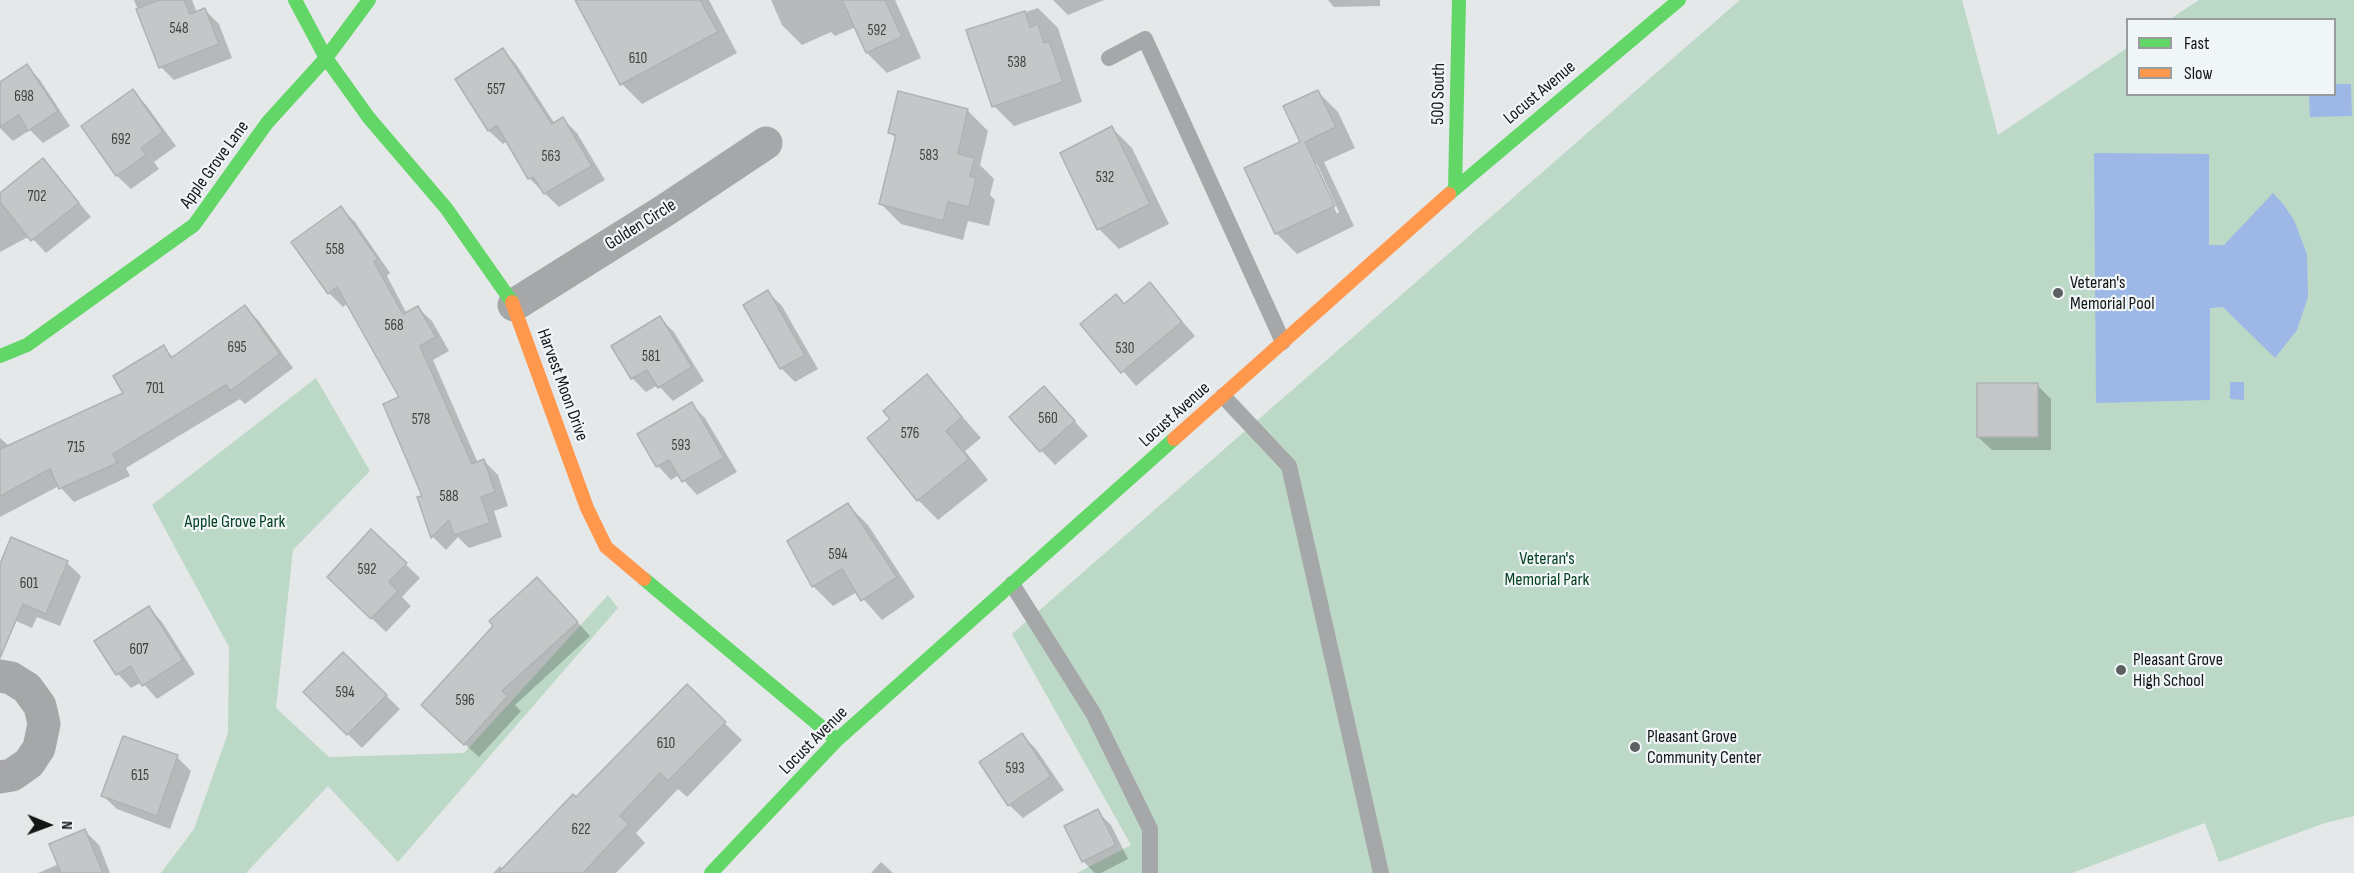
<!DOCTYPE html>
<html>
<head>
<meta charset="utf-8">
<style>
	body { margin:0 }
	#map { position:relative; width:2354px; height:873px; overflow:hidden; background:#e4e8e9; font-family:"Sofia Sans Condensed",sans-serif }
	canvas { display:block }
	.legend { position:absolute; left:2126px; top:18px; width:210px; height:78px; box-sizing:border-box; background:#f0f6f7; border:2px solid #989c9d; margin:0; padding:8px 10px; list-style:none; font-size:18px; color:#141616 }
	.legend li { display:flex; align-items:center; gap:12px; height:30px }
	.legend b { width:30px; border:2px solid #989c9d }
	.north { position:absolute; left:18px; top:795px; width:60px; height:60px; -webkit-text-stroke:4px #f0f6f7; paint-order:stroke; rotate:91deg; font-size:16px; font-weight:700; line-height:24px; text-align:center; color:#141616 }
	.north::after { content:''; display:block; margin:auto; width:21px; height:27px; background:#141616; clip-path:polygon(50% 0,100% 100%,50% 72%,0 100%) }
</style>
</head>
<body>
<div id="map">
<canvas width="2354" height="873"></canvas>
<ul class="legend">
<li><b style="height:8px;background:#63d668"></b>Fast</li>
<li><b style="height:8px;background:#ff974d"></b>Slow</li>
</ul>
<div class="north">N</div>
</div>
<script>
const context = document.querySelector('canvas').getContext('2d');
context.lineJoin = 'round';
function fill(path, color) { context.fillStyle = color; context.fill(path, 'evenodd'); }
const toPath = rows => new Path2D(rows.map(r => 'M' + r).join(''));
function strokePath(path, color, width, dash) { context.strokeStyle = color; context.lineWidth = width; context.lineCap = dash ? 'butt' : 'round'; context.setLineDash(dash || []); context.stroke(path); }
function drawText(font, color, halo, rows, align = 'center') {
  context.font = font + ' "Sofia Sans Condensed",sans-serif'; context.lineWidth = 4.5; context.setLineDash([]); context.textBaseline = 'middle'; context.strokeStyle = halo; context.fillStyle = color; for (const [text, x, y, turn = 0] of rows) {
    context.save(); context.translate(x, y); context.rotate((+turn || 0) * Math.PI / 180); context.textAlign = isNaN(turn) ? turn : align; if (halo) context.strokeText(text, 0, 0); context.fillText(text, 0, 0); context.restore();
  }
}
fill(toPath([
	[1740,0,1962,0,1998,135,2127,48,2128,94,2334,94,2334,20,2170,19,2199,0,2354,0,2354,816,2325,823,2219,862,2205,823,2072,873,1077,873,1131,845,1012,634],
	[316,378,370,471,293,550,276,708,329,757,464,753,608,595,618,608,398,862,328,786,246,873,161,873,194,829,228,733,229,647,152,505]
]), '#bcd8c6');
fill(toPath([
	[2335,84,2351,84,2352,116,2310,117,2309,95,2334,94],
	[2094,153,2209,154,2209,245,2224,245,2273,193,2284,205,2294,220,2307,254,2308,297,2297,330,2275,358,2223,307,2210,308,2210,400,2096,403],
	[2230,382,2244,382,2244,400,2230,399]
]), '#9db7e6');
fill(toPath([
	[134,0,192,0,197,13,205,10,219,24,232,58,174,80,161,67],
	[588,0,709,0,737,53,642,104,622,84,579,5],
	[771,0,895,0,921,58,887,73,867,53,856,27,835,36,831,32,802,45,782,25],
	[1053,0,1104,0,1068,15],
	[1328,0,1380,0,1380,6,1334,7],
	[1038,8,1058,28,1082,102,1014,126,994,106,968,31],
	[503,50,516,64,555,124,563,119,577,133,605,180,559,207,530,179,508,141,503,144,489,131,457,79],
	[27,66,40,80,70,126,43,143,30,130,13,141,0,128,0,84],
	[132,91,146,105,176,146,154,162,159,169,131,189,117,176,83,127],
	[1318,92,1338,112,1355,148,1324,162,1354,226,1297,254,1277,234,1246,169,1302,143],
	[1314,164,1317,164,1339,212,1337,214],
	[900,93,968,111,988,131,980,165,994,179,990,195,995,200,989,226,968,221,963,240,901,224,881,204,897,139,890,133],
	[1112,128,1132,148,1169,224,1119,249,1099,229],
	[43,160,91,217,46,253,30,236,0,252,0,194],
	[341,208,355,222,390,273,387,276,407,314,418,308,432,321,449,351,433,360,478,463,484,461,498,475,508,506,494,511,502,537,469,548,458,537,446,550,433,537,419,498,424,497,401,398,348,303,343,307,329,293],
	[1150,284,1195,336,1136,386,1082,324,1125,305],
	[768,292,782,306,818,369,795,382,781,368],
	[245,307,258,320,293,368,245,404,240,399,126,468,130,476,74,502,59,486,0,517,0,438,9,446,125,394,163,347,174,358],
	[660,318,674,332,704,381,673,401,658,385,646,392,632,378],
	[927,376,981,438,965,451,988,480,938,520,918,500,869,439,892,420],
	[2037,385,2051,399,2051,450,1992,450,1978,437],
	[1057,402,1088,436,1055,465,1011,418],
	[691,404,705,418,737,472,697,495,679,475,671,480,658,466,639,435],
	[848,505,868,525,915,597,882,620,857,592,833,606,813,586],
	[371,531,420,578,402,597,411,606,386,632,342,590],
	[67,563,81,576,60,626,37,617,32,628,0,614,0,568],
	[551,593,590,636,515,705,521,711,479,757,437,719],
	[149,608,162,622,195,674,157,699,142,682,131,688,118,674,97,641],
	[343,654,400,709,362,748,305,692],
	[687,686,742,740,687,797,678,789,636,833,645,843,616,873,493,873,500,866,504,870],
	[1022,735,1036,749,1064,790,1023,818,1009,805],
	[177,757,191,771,170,829,117,809,103,796],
	[1097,811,1111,825,1128,859,1101,873,1095,873,1083,861],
	[85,831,99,845,110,873,38,873,59,864],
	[881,862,893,873,871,873]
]), '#0003');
const building = toPath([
	[159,0,184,0,190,14,205,8,219,44,159,68,136,9,159,0],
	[575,0,700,0,718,32,620,85,575,0],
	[842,0,885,0,902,37,866,53,842,0],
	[1025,11,1030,27,1038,24,1044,43,1049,41,1063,82,992,107,966,30,1025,11],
	[503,48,552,124,563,117,592,166,544,194,533,177,528,179,497,126,488,131,455,79,503,48],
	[27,64,58,111,28,131,19,115,0,127,0,82,27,64],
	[133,89,163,132,141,148,146,155,116,176,81,126,133,89],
	[1318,90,1336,127,1305,142,1335,206,1275,234,1244,168,1300,142,1283,106,1318,90],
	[898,91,968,109,958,154,975,158,970,176,976,178,969,207,948,202,943,221,879,204,896,135,888,133,898,91],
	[1112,126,1150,204,1097,230,1060,153,1112,126],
	[43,158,79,203,31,241,0,202,0,193,43,158],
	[341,206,378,259,374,262,403,314,418,306,436,337,420,346,472,464,484,459,495,492,481,497,490,523,454,535,449,520,431,538,417,497,422,496,383,404,399,397,337,287,328,294,291,242,341,206],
	[1150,282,1182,322,1121,373,1080,324,1116,294,1124,304,1150,282],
	[768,290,805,355,780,369,743,305,768,290],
	[245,305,280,354,230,391,226,385,113,454,117,463,59,489,50,469,0,496,0,449,123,393,113,376,164,345,171,358,245,305],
	[660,316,692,367,658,388,647,370,631,379,611,346,660,316],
	[927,374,962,417,946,431,969,459,917,501,867,438,890,419,883,411,927,374],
	[1977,383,2038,383,2038,437,1977,437,1977,383],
	[1044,386,1075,421,1040,452,1009,417,1044,386],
	[692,402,724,458,682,482,669,460,656,467,637,434,692,402],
	[848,503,897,577,861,601,842,569,812,587,787,541,848,503],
	[371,529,407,563,389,582,398,591,371,619,327,577,371,529],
	[11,537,68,561,46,614,23,604,0,658,0,564,11,537],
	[537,577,578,622,502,691,508,696,464,745,421,705,493,626,489,621,537,577],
	[149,606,183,660,142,686,131,666,116,675,94,641,149,606],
	[343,652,387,695,347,735,303,692,343,652],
	[687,684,726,722,668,781,660,773,620,816,629,824,583,873,498,873,573,794,576,797,687,684],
	[1022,733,1051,776,1008,806,979,762,1022,733],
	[123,736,178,755,157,816,101,796,123,736],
	[1098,809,1116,845,1082,862,1064,826,1098,809],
	[85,829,103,873,61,873,49,844,85,829]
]);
fill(building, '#c4c6c7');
strokePath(building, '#afb2b3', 1.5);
strokePath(toPath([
	[1109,58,1145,39,1283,342],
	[1223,396,1289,466,1381,873],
	[1012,584,1093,713,1150,829,1150,873]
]), '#a6a7a8', 16);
strokePath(toPath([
	[514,305,667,209,766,143],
	[0,676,11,678,27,688,40,706,44,724,39,748,29,763,12,775,0,777]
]), '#a6a7a8', 33);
strokePath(toPath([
	[295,0,326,58,369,118,446,208,512,302],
	[1455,189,1459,0],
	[1449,194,1679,0],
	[0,356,27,345,194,225,267,123,326,58,369,0],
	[644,579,837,740],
	[711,873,837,740,1174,439]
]), '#63d668', 14);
strokePath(toPath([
	[512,302,587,508,606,547,644,579],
	[1174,439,1449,194]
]), '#ff974d', 14);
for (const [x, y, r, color] of [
	[2058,293,6,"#5d6060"],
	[2121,670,6,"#5d6060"],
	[1635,747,6,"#5d6060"]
]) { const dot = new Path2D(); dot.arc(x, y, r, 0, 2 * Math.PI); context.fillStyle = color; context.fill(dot); strokePath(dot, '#f0f6f7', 2); }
drawText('15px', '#404242', null, [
	["548",179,29],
	["592",877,31],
	["610",638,59],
	["538",1017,63],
	["557",496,90],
	["698",24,97],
	["692",121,140],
	["583",929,156],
	["563",551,157],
	["532",1105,178],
	["702",37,197],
	["558",335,250],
	["568",394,326],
	["695",237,348],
	["530",1125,349],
	["581",651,357],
	["701",155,389],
	["560",1048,419],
	["578",421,420],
	["576",910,434],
	["593",681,446],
	["715",76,448],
	["588",449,497],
	["594",838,555],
	["592",367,570],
	["601",29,584],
	["607",139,650],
	["594",345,693],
	["596",465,701],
	["610",666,744],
	["593",1015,769],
	["615",140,776],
	["622",581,830]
]);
drawText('18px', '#141616', '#f0f6f7', [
	["Locust Avenue",1540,93,-40],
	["500 South",1439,94,-89],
	["Apple Grove Lane",215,165,-54],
	["Golden Circle",641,225,-32],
	["Harvest Moon Drive",562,385,70],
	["Locust Avenue",1175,415,-42],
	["Locust Avenue",814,741,-45]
]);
drawText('18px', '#141616', '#f0f6f7', [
	["Veteran's",2070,283],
	["Memorial Pool",2070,304],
	["Pleasant Grove",2133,660],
	["High School",2133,681],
	["Pleasant Grove",1647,737],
	["Community Center",1647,758]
], 'left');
drawText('18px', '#033f1f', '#f0f6f7', [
	["Apple Grove Park",235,522],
	["Veteran's",1547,559],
	["Memorial Park",1547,580]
]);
</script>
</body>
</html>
